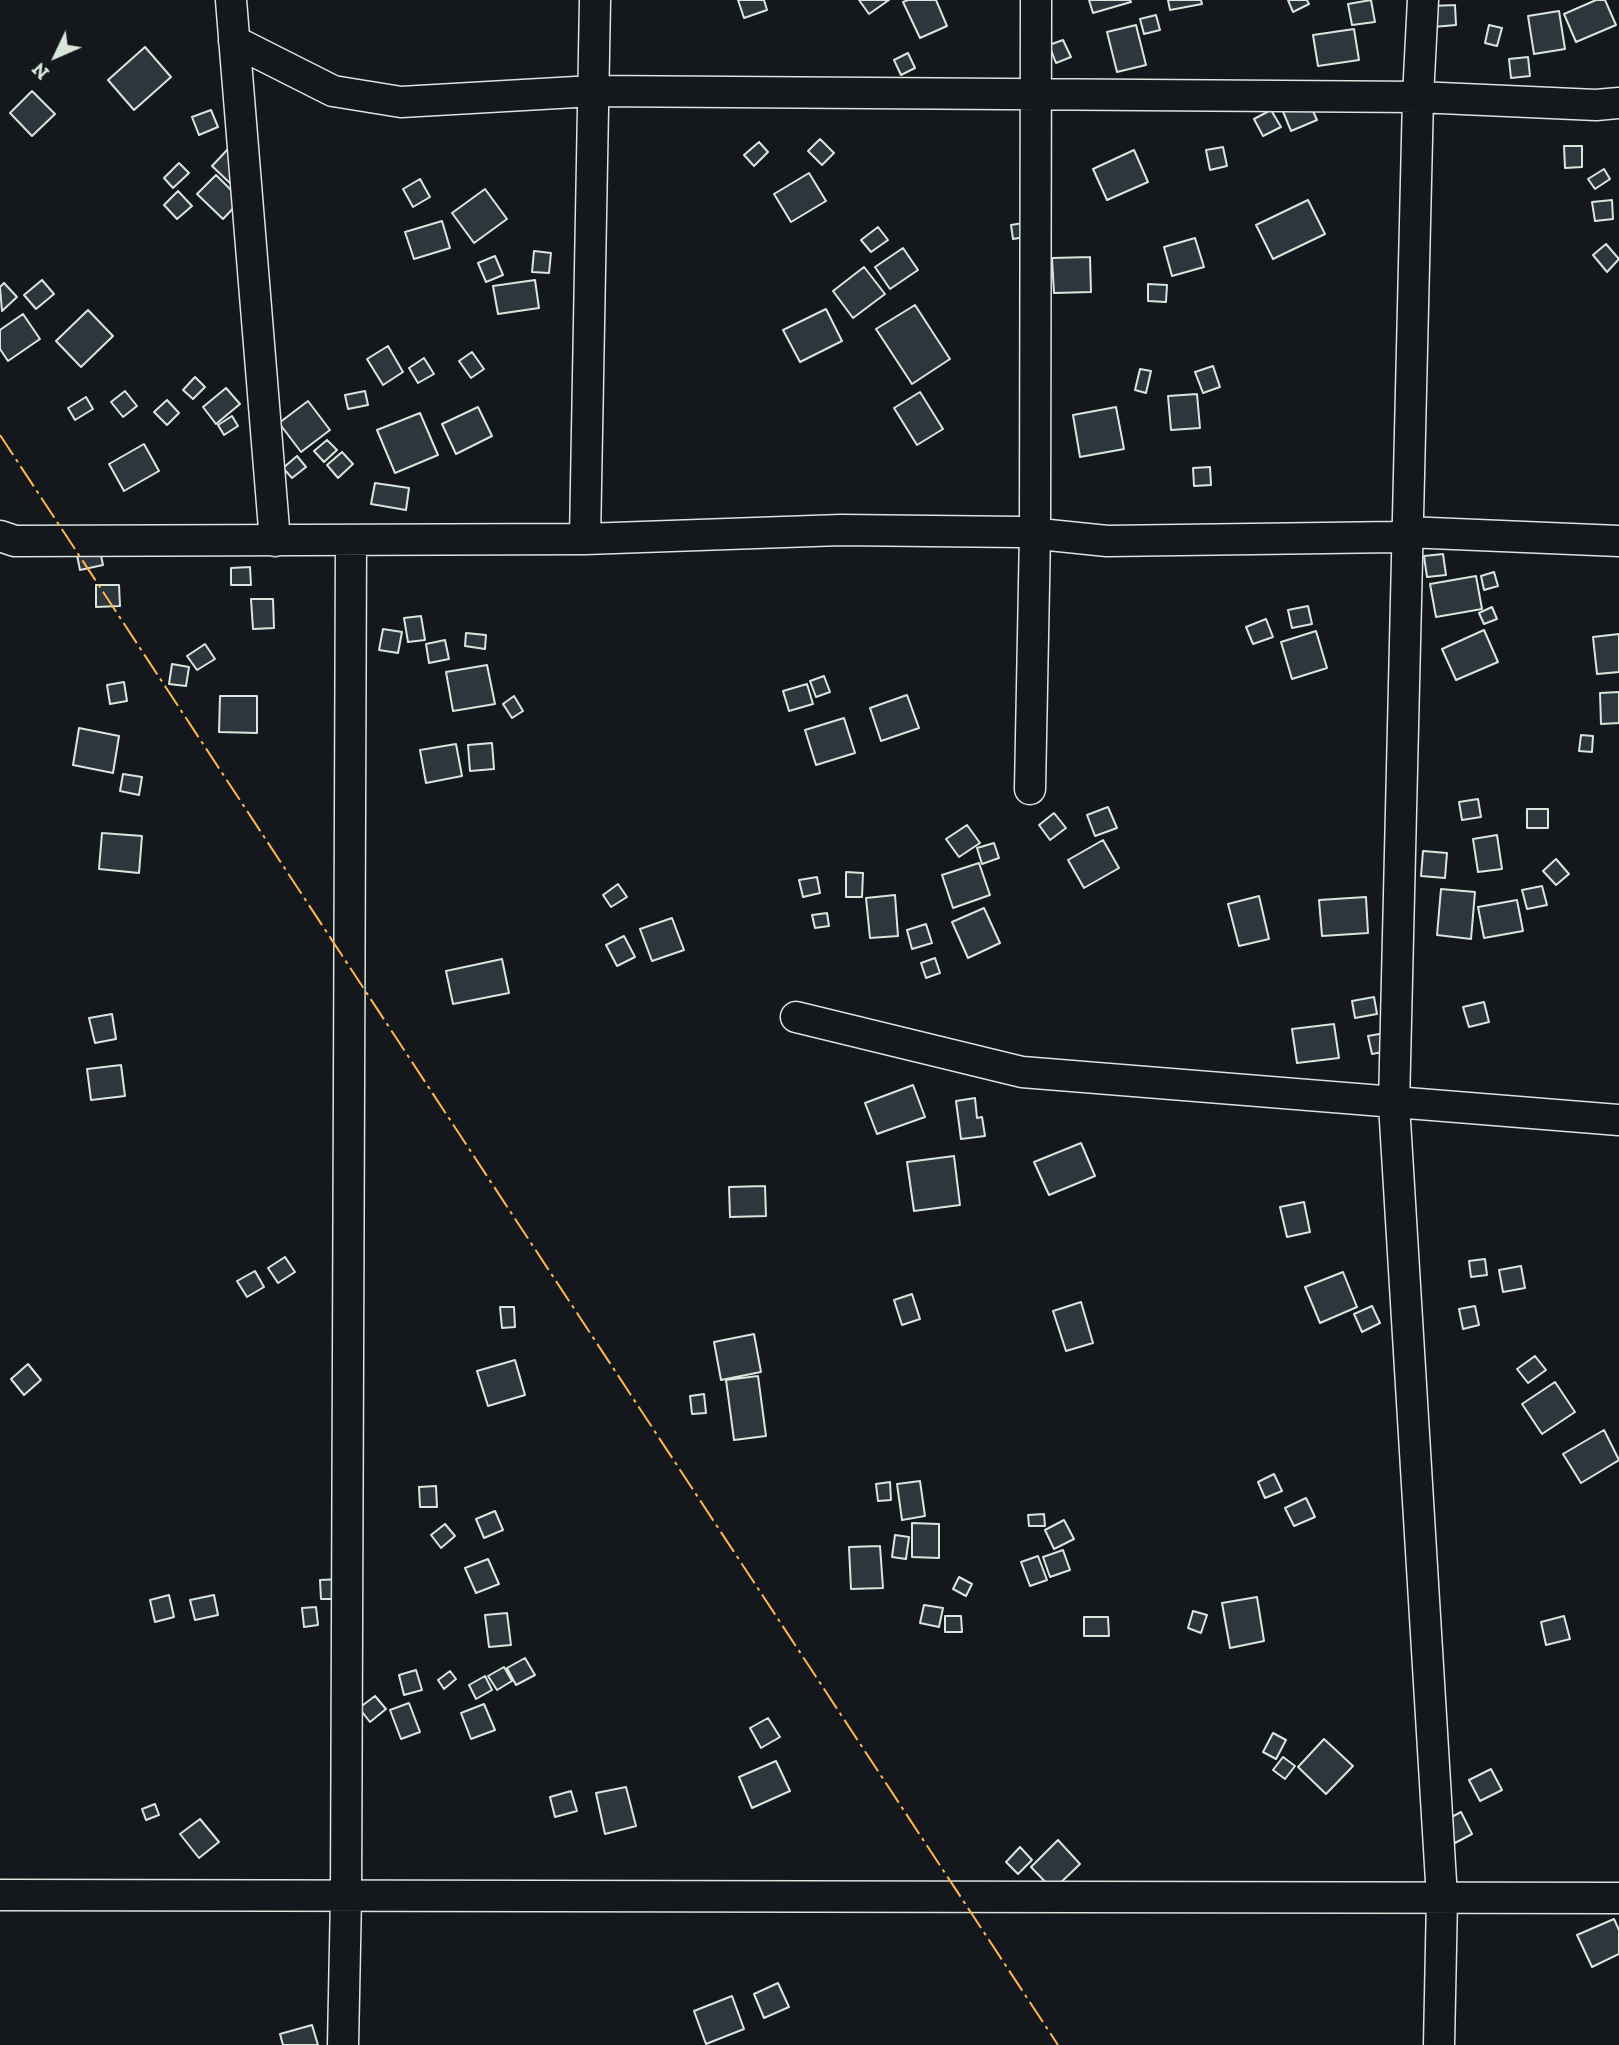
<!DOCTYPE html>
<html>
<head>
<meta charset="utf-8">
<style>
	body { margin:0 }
	#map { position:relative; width:1619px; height:2045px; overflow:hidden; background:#14181c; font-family:"Zilla Slab",serif }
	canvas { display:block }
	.north { position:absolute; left:21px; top:21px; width:70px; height:70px; -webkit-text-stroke:5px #14181c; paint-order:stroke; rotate:226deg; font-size:19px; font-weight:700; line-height:28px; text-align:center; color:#d8e6dc }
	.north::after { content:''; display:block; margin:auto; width:24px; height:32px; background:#d8e6dc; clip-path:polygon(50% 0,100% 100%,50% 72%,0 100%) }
</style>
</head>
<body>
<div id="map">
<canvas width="1619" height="2045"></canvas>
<div class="north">N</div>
</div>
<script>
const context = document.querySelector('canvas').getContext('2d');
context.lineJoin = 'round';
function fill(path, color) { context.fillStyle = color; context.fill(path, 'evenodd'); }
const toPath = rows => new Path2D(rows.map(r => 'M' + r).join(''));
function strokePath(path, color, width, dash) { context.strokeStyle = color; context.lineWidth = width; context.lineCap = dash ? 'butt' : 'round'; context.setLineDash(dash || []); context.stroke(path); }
const building = toPath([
	[738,0,764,0,767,10,744,18,738,0],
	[859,0,889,0,869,14,859,0],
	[908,0,936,0,947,26,920,38,903,2,908,0],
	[1089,0,1130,0,1131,2,1093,13,1089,0],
	[1168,0,1201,0,1202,4,1170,10,1168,0],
	[1288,0,1307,0,1309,4,1293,12,1288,0],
	[1371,0,1375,22,1352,25,1348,4,1371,0],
	[1596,0,1605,0,1616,25,1576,42,1564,14,1596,0],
	[1455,5,1456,25,1433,27,1432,6,1455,5],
	[1559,11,1565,49,1534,54,1528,16,1559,11],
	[1156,15,1160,30,1144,34,1140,19,1156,15],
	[1136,25,1146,65,1117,72,1107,32,1136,25],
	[1489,25,1502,28,1497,46,1485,43,1489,25],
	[1354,29,1359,60,1318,66,1313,35,1354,29],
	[1063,40,1071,57,1056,63,1049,45,1063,40],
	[145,47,171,77,134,110,108,80,145,47],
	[908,53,915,68,901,75,894,60,908,53],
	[1528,57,1530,76,1511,78,1509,59,1528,57],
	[32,91,55,114,32,136,10,113,32,91],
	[1307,98,1317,120,1291,131,1282,109,1307,98],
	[211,110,218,127,199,135,192,117,211,110],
	[1271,110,1281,127,1263,136,1254,119,1271,110],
	[820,139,834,153,822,165,808,151,820,139],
	[759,142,768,152,754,166,744,155,759,142],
	[1564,146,1582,146,1582,167,1565,168,1564,146],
	[1223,147,1227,166,1210,170,1206,150,1223,147],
	[228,149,232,185,212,166,228,149],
	[1134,150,1148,182,1107,200,1093,169,1134,150],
	[179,163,189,173,173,188,164,178,179,163],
	[1604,169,1610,179,1595,189,1588,179,1604,169],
	[809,173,826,201,791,222,774,194,809,173],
	[216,175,241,200,223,219,197,194,216,175],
	[420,179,430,197,413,207,403,189,420,179],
	[485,189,507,219,474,243,452,213,485,189],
	[178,191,192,206,177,219,164,205,178,191],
	[1308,200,1325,234,1273,259,1256,225,1308,200],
	[1612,200,1613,219,1595,221,1592,202,1612,200],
	[442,221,450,248,414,259,405,232,442,221],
	[1029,222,1031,236,1013,239,1011,225,1029,222],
	[878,227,888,240,871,252,861,240,878,227],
	[1195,238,1204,267,1172,276,1164,247,1195,238],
	[1606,244,1619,259,1607,272,1593,255,1606,244],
	[903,248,918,270,890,289,875,267,903,248],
	[534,251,551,253,549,273,532,272,534,251],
	[495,256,503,275,486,282,478,263,495,256],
	[1090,257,1091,292,1054,293,1052,258,1090,257],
	[864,267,885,294,853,318,833,291,864,267],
	[42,280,54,294,36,309,24,295,42,280],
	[535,280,539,308,498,314,493,286,535,280],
	[4,283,17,297,2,311,0,287,4,283],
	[1148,284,1167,285,1166,302,1148,301,1148,284],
	[915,305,950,359,912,384,876,329,915,305],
	[826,309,842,341,800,362,783,330,826,309],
	[88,310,113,336,81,367,56,341,88,310],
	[23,314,40,339,8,361,0,349,0,330,23,314],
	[388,346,403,372,383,385,367,359,388,346],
	[472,352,484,369,471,378,459,361,472,352],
	[424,358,434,374,418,383,409,368,424,358],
	[1213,366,1220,387,1203,393,1195,372,1213,366],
	[1140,369,1151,371,1146,393,1135,390,1140,369],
	[195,377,205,387,193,399,183,390,195,377],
	[226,388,240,404,216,424,203,407,226,388],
	[125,391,137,406,123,417,111,402,125,391],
	[365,391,368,405,348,409,345,395,365,391],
	[920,392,943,429,917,445,894,408,920,392],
	[1197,394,1200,428,1171,430,1168,396,1197,394],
	[86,397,93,409,75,420,68,408,86,397],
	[167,400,179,413,167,425,154,412,167,400],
	[308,401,330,430,301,452,279,423,308,401],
	[478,407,492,436,456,454,442,424,478,407],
	[1116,407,1124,449,1080,457,1073,415,1116,407],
	[420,413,438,455,395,473,377,430,420,413],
	[232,416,238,426,224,435,218,425,232,416],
	[327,440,337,450,324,462,314,451,327,440],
	[144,444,159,471,124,491,109,464,144,444],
	[342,452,353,464,338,478,327,465,342,452],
	[297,456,306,467,292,478,283,468,297,456],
	[1210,467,1211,485,1194,486,1193,468,1210,467],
	[375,483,409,488,406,510,371,504,375,483],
	[99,546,103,565,80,570,76,550,99,546],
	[1443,554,1446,575,1427,577,1424,556,1443,554],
	[250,567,251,585,231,585,231,568,250,567],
	[1494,572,1498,586,1484,590,1481,576,1494,572],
	[1476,576,1482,609,1436,617,1430,584,1476,576],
	[96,585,119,585,120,606,96,607,96,585],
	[251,599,273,599,274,628,253,629,251,599],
	[1308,606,1312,624,1292,628,1288,610,1308,606],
	[1492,607,1497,619,1484,624,1479,613,1492,607],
	[421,616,425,640,408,642,404,618,421,616],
	[1266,619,1273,637,1253,644,1246,627,1266,619],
	[383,629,402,632,398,653,379,650,383,629],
	[1484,630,1498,662,1456,680,1442,649,1484,630],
	[1316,631,1327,668,1292,679,1281,642,1316,631],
	[466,633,486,635,485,649,465,646,466,633],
	[1619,634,1619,672,1597,674,1593,637,1619,634],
	[445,640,449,659,429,663,426,644,445,640],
	[205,644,215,659,197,670,187,656,205,644],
	[172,664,189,667,186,686,169,684,172,664],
	[487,665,495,704,453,711,446,672,487,665],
	[824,676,830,692,816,697,810,681,824,676],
	[124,682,127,701,110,704,107,685,124,682],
	[807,684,813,704,789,711,783,691,807,684],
	[1619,692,1619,723,1601,724,1600,693,1619,692],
	[907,695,919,728,881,741,870,708,907,695],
	[220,696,257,696,257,733,219,732,220,696],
	[514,696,523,711,512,718,503,704,514,696],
	[844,718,855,753,816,765,805,730,844,718],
	[79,728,119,736,113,773,73,765,79,728],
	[1581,735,1593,736,1592,752,1579,751,1581,735],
	[492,743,494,769,470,771,468,745,492,743],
	[456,744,462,776,426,783,420,750,456,744],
	[123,774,142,777,139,795,120,791,123,774],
	[1478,799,1481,817,1462,820,1459,802,1478,799],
	[1108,807,1117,828,1095,836,1087,815,1108,807],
	[1527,809,1548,809,1548,828,1527,828,1527,809],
	[1054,813,1066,828,1050,840,1039,825,1054,813],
	[967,825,980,843,959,857,946,839,967,825],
	[102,833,142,836,139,873,99,869,102,833],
	[1497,835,1502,869,1478,872,1473,839,1497,835],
	[1103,840,1119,868,1084,888,1068,860,1103,840],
	[994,843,999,858,982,864,977,848,994,843],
	[1423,851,1447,853,1445,878,1421,876,1423,851],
	[1556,859,1569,874,1556,885,1543,871,1556,859],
	[979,863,990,895,953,908,942,875,979,863],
	[846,872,863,873,862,897,846,897,846,872],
	[817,877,820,893,803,897,799,880,817,877],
	[618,884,627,897,611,907,603,895,618,884],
	[1542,886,1547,905,1527,909,1522,890,1542,886],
	[1441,889,1475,892,1471,939,1437,935,1441,889],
	[895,895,898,936,870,938,866,898,895,895],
	[1259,896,1269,939,1239,946,1228,904,1259,896],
	[1366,897,1368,933,1322,936,1319,900,1366,897],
	[1517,900,1523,931,1484,938,1478,907,1517,900],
	[984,908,1000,943,968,958,952,922,984,908],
	[827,913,829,926,815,928,812,915,827,913],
	[672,918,684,950,652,961,640,929,672,918],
	[926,924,932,943,912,949,907,930,926,924],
	[624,936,635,957,617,966,606,945,624,936],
	[935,958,940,973,926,978,921,963,935,958],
	[502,959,509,993,453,1004,446,971,502,959],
	[1374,997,1377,1014,1355,1018,1352,1001,1374,997],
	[1484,1002,1489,1022,1469,1027,1463,1007,1484,1002],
	[112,1014,116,1039,95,1043,89,1018,112,1014],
	[1334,1024,1339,1058,1297,1063,1292,1029,1334,1024],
	[1385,1033,1388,1051,1372,1054,1368,1036,1385,1033],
	[121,1065,125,1096,91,1100,87,1069,121,1065],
	[913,1085,925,1117,877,1134,865,1103,913,1085],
	[975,1098,977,1118,982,1117,985,1136,961,1139,956,1101,975,1098],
	[1081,1143,1095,1176,1049,1195,1034,1162,1081,1143],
	[954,1156,960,1205,914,1211,907,1162,954,1156],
	[765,1186,766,1216,730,1217,729,1187,765,1186],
	[1304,1202,1310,1232,1287,1237,1280,1207,1304,1202],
	[285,1257,295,1272,278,1283,268,1268,285,1257],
	[1485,1259,1487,1275,1471,1277,1469,1261,1485,1259],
	[1521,1266,1525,1288,1503,1292,1499,1270,1521,1266],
	[255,1271,264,1287,247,1297,237,1281,255,1271],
	[1343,1272,1357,1307,1320,1323,1305,1287,1343,1272],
	[912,1294,920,1319,902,1325,894,1300,912,1294],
	[1081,1302,1093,1343,1066,1351,1053,1311,1081,1302],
	[1372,1306,1380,1323,1362,1332,1354,1314,1372,1306],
	[1475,1306,1479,1325,1463,1329,1459,1309,1475,1306],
	[500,1307,514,1307,515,1327,502,1328,500,1307],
	[754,1334,761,1372,721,1380,714,1342,754,1334],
	[1535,1356,1546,1370,1528,1383,1517,1369,1535,1356],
	[515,1360,525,1395,488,1406,477,1371,515,1360],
	[28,1364,41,1380,24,1395,11,1379,28,1364],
	[758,1376,766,1436,734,1440,726,1380,758,1376],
	[1555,1382,1575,1412,1542,1434,1522,1404,1555,1382],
	[704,1394,706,1413,692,1414,690,1396,704,1394],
	[1604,1430,1619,1460,1581,1483,1563,1454,1604,1430],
	[1274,1474,1282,1491,1265,1498,1258,1482,1274,1474],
	[920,1481,925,1516,902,1520,897,1484,920,1481],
	[890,1482,891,1500,878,1501,876,1484,890,1482],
	[436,1486,437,1507,420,1507,419,1487,436,1486],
	[1306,1498,1315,1517,1294,1526,1285,1508,1306,1498],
	[495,1511,503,1530,484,1538,476,1519,495,1511],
	[1044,1514,1045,1526,1029,1526,1028,1515,1044,1514],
	[1064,1520,1074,1539,1054,1549,1045,1530,1064,1520],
	[912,1523,939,1524,939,1558,912,1557,912,1523],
	[445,1524,455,1536,441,1548,431,1535,445,1524],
	[895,1535,909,1537,906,1559,892,1557,895,1535],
	[880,1546,883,1588,851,1589,849,1547,880,1546],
	[1063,1550,1070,1570,1050,1577,1043,1557,1063,1550],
	[1038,1556,1047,1580,1030,1586,1021,1562,1038,1556],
	[488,1559,499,1584,476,1593,465,1568,488,1559],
	[959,1577,972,1584,966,1596,953,1589,959,1577],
	[341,1579,342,1599,321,1599,320,1580,341,1579],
	[169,1595,174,1617,155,1622,150,1600,169,1595],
	[214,1595,218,1615,195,1620,190,1600,214,1595],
	[1257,1597,1264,1641,1230,1648,1222,1603,1257,1597],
	[924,1605,943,1608,939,1627,920,1623,924,1605],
	[316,1607,318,1625,304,1627,302,1608,316,1607],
	[1193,1611,1207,1615,1201,1633,1188,1628,1193,1611],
	[507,1613,511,1645,489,1647,485,1615,507,1613],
	[945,1616,961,1616,962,1632,945,1632,945,1616],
	[1564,1616,1570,1639,1546,1645,1541,1622,1564,1616],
	[1084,1617,1108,1617,1109,1636,1084,1636,1084,1617],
	[525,1658,535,1675,516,1685,507,1668,525,1658],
	[504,1667,512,1681,497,1690,488,1676,504,1667],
	[416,1670,422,1690,404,1695,399,1675,416,1670],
	[450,1671,456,1679,444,1689,438,1680,450,1671],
	[485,1676,492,1690,476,1699,469,1685,485,1676],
	[375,1696,386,1709,370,1722,359,1708,375,1696],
	[409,1703,420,1732,401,1739,390,1710,409,1703],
	[484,1704,495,1730,471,1739,461,1713,484,1704],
	[768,1718,780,1737,761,1748,750,1728,768,1718],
	[1273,1733,1286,1740,1276,1759,1263,1752,1273,1733],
	[1324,1739,1353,1766,1326,1794,1298,1767,1324,1739],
	[1283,1757,1295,1766,1285,1779,1273,1770,1283,1757],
	[776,1761,790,1791,752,1808,739,1777,776,1761],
	[1491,1769,1502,1790,1480,1801,1469,1780,1491,1769],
	[626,1787,636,1826,605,1834,596,1793,626,1787],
	[571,1791,577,1811,555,1817,550,1797,571,1791],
	[155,1804,159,1815,146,1820,142,1809,155,1804],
	[1461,1812,1472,1834,1455,1843,1444,1821,1461,1812],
	[200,1819,219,1842,199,1858,180,1834,200,1819],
	[1058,1840,1080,1864,1053,1890,1031,1867,1058,1840],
	[1020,1847,1032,1860,1018,1874,1006,1862,1020,1847],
	[1614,1919,1619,1930,1619,1954,1592,1967,1577,1935,1614,1919],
	[778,1983,789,2007,764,2018,754,1994,778,1983],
	[732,1996,744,2029,706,2044,694,2011,732,1996],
	[312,2025,318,2045,283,2045,280,2034,312,2025]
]);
fill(building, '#2c363c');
strokePath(building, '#d8e6dc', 2);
const minor = toPath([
	[231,0,275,541],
	[1423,0,1418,97,1394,1104,1442,1898,1439,2045],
	[234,41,333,91,401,102,593,91,1418,97,1596,105,1619,103],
	[0,536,15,541,585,539,841,530,1020,532,1107,541,1396,537,1407,532,1619,541],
	[585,539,595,0],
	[1030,789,1035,533,1036,0],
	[796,1017,1022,1072,1619,1120],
	[0,1895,1619,1898],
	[343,2045,346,1896,351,540]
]);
strokePath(minor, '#d8e6dc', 33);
strokePath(minor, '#14181c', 30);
strokePath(toPath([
	[0,435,1058,2045]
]), '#ffb74d', 2, [24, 5, 3.5, 5]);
</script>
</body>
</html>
